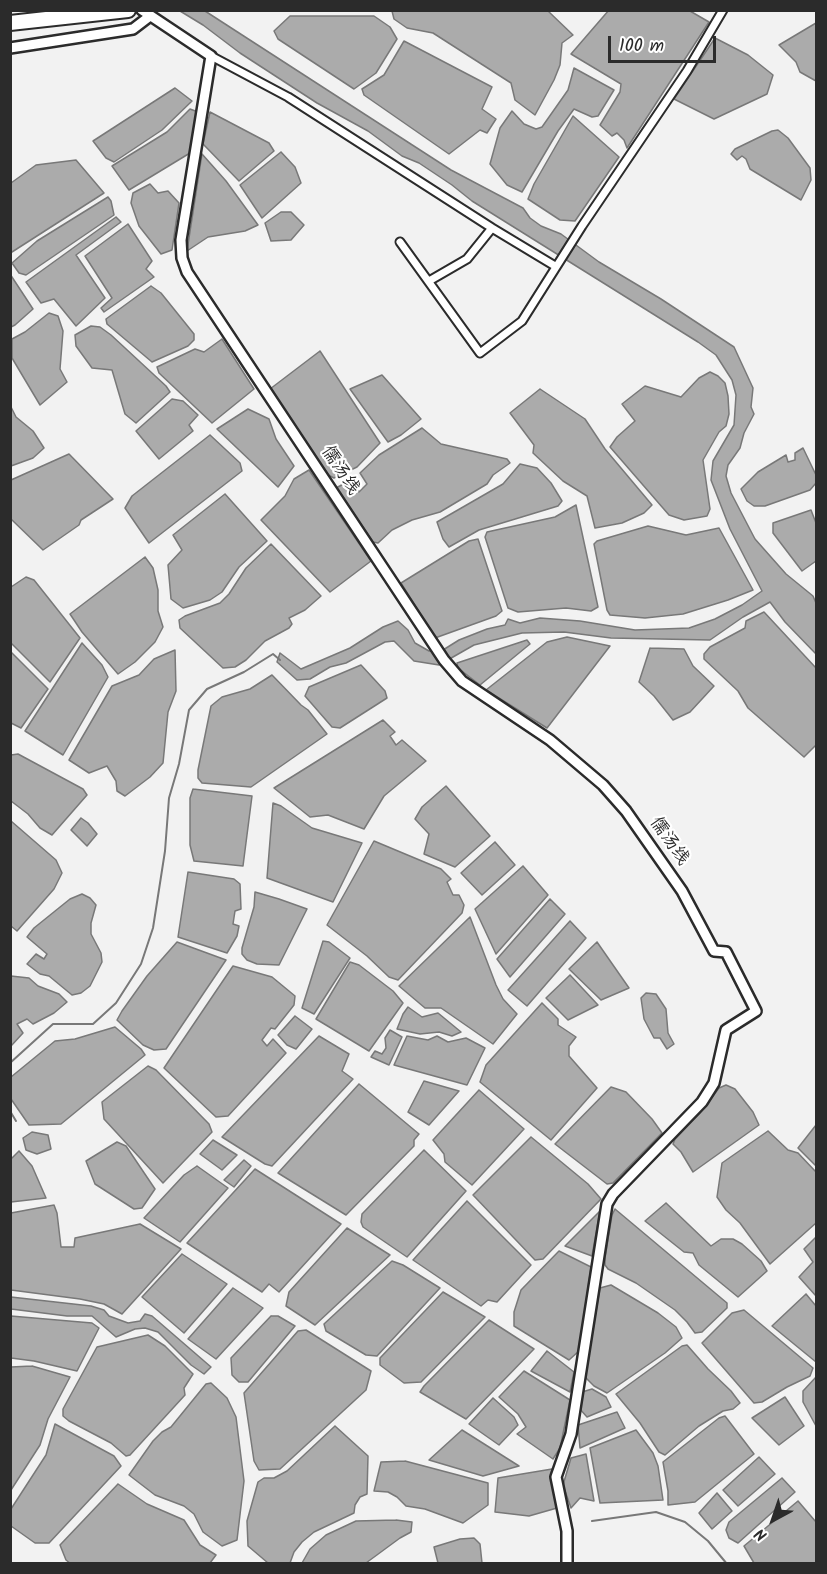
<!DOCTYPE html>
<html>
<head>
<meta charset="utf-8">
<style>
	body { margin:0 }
	#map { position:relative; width:827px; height:1574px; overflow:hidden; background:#f2f2f2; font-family:Kalam,sans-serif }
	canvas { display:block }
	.frame { position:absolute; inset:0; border:12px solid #2b2b2b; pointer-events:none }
	.north { position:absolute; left:743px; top:1490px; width:60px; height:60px; -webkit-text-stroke:4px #fff; paint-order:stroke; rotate:220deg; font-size:16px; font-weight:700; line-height:24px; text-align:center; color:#2b2b2b }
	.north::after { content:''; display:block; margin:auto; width:21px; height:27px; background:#2b2b2b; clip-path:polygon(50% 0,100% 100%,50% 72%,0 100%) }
	.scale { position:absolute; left:608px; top:36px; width:108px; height:27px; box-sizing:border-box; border:3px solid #2b2b2b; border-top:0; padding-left:8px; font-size:18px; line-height:21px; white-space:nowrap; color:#2b2b2b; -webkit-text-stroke:4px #fff; paint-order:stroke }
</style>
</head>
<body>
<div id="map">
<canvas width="827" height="1574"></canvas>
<div class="frame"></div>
<div class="north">N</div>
<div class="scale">100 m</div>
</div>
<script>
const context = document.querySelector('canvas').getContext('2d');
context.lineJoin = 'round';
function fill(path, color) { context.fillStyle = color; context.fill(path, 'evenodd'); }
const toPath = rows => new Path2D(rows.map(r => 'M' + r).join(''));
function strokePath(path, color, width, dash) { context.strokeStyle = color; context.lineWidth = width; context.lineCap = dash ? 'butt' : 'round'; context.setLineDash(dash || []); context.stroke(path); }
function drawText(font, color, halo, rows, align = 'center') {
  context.font = font + ' Kalam,"LXGW WenKai TC",sans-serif'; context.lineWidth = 4.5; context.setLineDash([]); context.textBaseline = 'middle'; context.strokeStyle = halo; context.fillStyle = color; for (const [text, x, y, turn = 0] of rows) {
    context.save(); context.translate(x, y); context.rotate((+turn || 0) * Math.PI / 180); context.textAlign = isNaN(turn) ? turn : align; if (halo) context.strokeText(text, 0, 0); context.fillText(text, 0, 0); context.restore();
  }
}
const water = toPath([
	[609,10,690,11,709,22,627,148,624,140,617,133,612,136,600,125,620,92,621,84,571,54,609,10],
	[180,11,205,11,451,170,523,208,530,218,541,226,561,234,599,262,661,299,734,347,753,388,751,407,754,414,744,433,740,448,728,465,726,476,731,493,755,539,786,574,813,596,816,603,816,654,785,622,770,602,743,617,710,640,611,638,564,632,522,633,474,645,439,665,414,661,394,641,385,642,346,663,330,667,310,679,297,680,277,662,280,653,301,669,350,648,383,627,398,621,408,630,415,643,429,651,443,650,459,640,487,629,505,625,508,619,520,623,540,618,580,621,635,630,689,628,715,619,742,605,762,591,730,529,711,480,713,461,734,425,736,395,732,380,716,355,698,342,472,201,452,185,419,163,402,156,368,131,317,103,240,53,203,25,180,11],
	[392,11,548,11,573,35,562,43,560,65,554,80,535,115,515,100,511,83,433,33,407,28,394,19,392,11],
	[290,16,374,16,390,27,397,39,376,73,354,89,278,39,274,31,290,16],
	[816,23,816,81,800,72,796,62,779,45,816,23],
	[715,38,748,55,773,75,767,94,714,119,674,99,715,38],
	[404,41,492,87,482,109,496,119,487,133,480,130,449,154,364,95,362,89,384,75,404,41],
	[574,68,614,90,598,116,592,117,574,109,558,131,522,192,507,185,490,164,500,128,512,111,524,124,536,129,542,127,568,90,574,68],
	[175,88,192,101,162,130,114,162,106,158,93,141,175,88],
	[190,109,198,112,190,153,129,190,112,166,167,132,190,109],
	[210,112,269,143,274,151,239,181,203,144,210,112],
	[573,116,619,157,575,221,560,220,528,199,534,184,573,116],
	[778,130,788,138,810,168,811,180,801,200,750,169,746,159,742,156,737,160,731,154,735,149,772,131,778,130],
	[281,152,295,167,301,183,262,218,240,185,281,152],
	[202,154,226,181,258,225,245,231,208,237,187,251,202,154],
	[76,160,104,193,12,252,10,251,11,183,36,165,76,160],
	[150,184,158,193,168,191,179,203,172,250,161,254,139,226,131,203,133,193,150,184],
	[108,197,111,201,114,215,26,275,19,273,12,263,37,241,108,197],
	[281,212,291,212,304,225,291,240,271,241,265,223,281,212],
	[116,217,121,222,76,255,105,298,76,326,54,299,41,303,26,282,116,217],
	[128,224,152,261,146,269,154,277,104,312,101,308,112,298,85,256,128,224],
	[10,274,33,309,15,325,11,327,10,274],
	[151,286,161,293,194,334,194,340,188,346,152,362,107,324,106,319,151,286],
	[49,313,58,316,63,331,60,369,67,382,40,405,12,358,12,339,25,332,49,313],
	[91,326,100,327,111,335,166,386,170,392,136,423,125,414,112,370,92,368,76,346,75,335,91,326],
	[222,339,254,389,212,423,159,373,157,367,195,349,204,352,222,339],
	[320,351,380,443,357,467,334,478,328,475,270,389,320,351],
	[710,372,718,376,725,383,728,396,729,414,726,426,719,432,703,460,710,509,707,516,684,520,669,515,610,447,617,437,635,421,622,404,645,386,681,397,699,378,710,372],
	[382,375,421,419,401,435,388,442,350,389,382,375],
	[540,389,585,419,605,449,652,505,644,513,622,523,595,528,587,496,563,481,533,453,534,445,510,413,540,389],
	[172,399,183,401,198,415,189,425,193,431,159,459,136,431,172,399],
	[11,407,16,417,33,431,44,448,33,458,11,466,11,407],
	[248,409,269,419,276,439,294,466,278,487,217,429,248,409],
	[422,428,441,444,507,459,510,463,493,475,487,484,440,512,412,520,392,530,378,543,373,542,336,488,351,480,359,492,367,484,360,473,379,455,422,428],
	[210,435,240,463,242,471,149,543,125,508,132,496,210,435],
	[803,448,816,475,816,483,810,490,765,506,754,506,747,501,741,489,758,472,786,455,788,462,795,460,795,453,803,448],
	[69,454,113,499,81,520,79,525,43,550,11,519,11,480,69,454],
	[520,464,537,468,551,483,562,501,558,506,479,530,449,547,443,539,437,522,503,484,520,464],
	[309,470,371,561,330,592,261,520,285,496,294,479,309,470],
	[225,494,267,541,239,567,222,592,210,600,183,608,171,599,168,565,182,550,173,535,225,494],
	[576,505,598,607,591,611,566,608,518,612,508,608,485,537,487,532,555,517,576,505],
	[811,510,816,523,816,561,802,571,773,533,773,523,811,510],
	[648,526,686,535,719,528,753,590,728,600,683,614,645,618,610,615,607,610,594,544,597,541,648,526],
	[478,539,502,611,496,616,435,638,401,583,469,541,478,539],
	[271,544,321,596,305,610,289,618,292,624,289,628,265,641,246,660,235,667,223,668,180,628,179,620,185,616,220,603,229,594,246,568,271,544],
	[145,557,153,568,158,590,158,611,163,627,155,642,135,662,118,674,82,632,70,614,145,557],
	[26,577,34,580,80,638,50,682,11,643,11,587,26,577],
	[764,612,816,668,816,745,804,757,748,708,738,691,704,659,704,654,710,647,745,628,746,621,764,612],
	[567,637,610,646,547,728,486,690,547,642,567,637],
	[527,640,530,644,480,685,458,668,457,663,527,640],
	[82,643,102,665,108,677,63,755,25,731,82,643],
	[650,648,684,649,693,666,714,686,690,712,673,720,654,696,639,682,650,648],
	[175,650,176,691,168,712,163,763,150,777,125,796,117,791,116,781,107,766,89,773,69,760,112,686,139,675,154,659,175,650],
	[10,651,48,689,21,728,11,723,10,651],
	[361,665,385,691,387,698,340,728,332,727,305,696,309,687,361,665],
	[272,675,301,705,308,710,327,734,251,787,202,783,198,778,198,770,211,706,222,697,250,689,272,675],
	[383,720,395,732,390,736,396,745,402,740,426,761,384,796,364,829,328,815,310,817,274,788,383,720],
	[18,754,83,789,87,795,52,835,40,828,28,814,11,801,11,755,18,754],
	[446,786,490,836,455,867,424,854,429,834,415,819,422,807,446,786],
	[193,789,252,796,243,866,194,861,190,845,190,798,193,789],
	[273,803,281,806,312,828,362,843,333,902,267,878,273,803],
	[81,818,88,823,97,834,87,846,71,830,81,818],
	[11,821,56,860,62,873,54,889,17,931,11,926,11,821],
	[374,841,441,869,451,879,447,882,453,895,459,895,464,905,462,913,398,980,389,977,367,956,327,925,374,841],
	[495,842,515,865,482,895,461,873,495,842],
	[523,866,548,895,496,954,475,909,523,866],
	[188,872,234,879,240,884,241,909,235,911,233,924,239,926,237,936,227,953,178,937,188,872],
	[255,892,279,899,307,909,279,965,257,964,247,960,242,954,242,948,254,907,255,892],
	[82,894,90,898,96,905,91,923,91,934,101,953,102,962,90,986,81,993,72,995,49,976,40,974,27,964,36,954,44,959,47,954,27,937,34,928,70,899,82,894],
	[550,899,565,914,510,977,497,959,550,899],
	[470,917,496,985,503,999,517,1014,493,1044,441,1008,425,1008,399,986,470,917],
	[570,921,586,938,527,1006,508,990,570,921],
	[323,941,329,942,350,958,314,1014,302,1008,323,941],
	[177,942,226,960,166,1049,154,1050,143,1045,117,1020,122,1011,147,976,177,942],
	[597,942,629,988,601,1000,569,969,597,942],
	[350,962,359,965,393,991,403,1003,369,1051,316,1019,350,962],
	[233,966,272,977,295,996,294,1005,275,1029,271,1028,262,1040,267,1046,273,1039,286,1053,228,1116,216,1117,164,1068,233,966],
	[570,975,598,1005,568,1020,546,998,570,975],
	[11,976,29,978,38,986,59,994,67,1002,54,1013,33,1024,27,1019,17,1024,23,1033,11,1046,11,976],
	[646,993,656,994,666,1009,668,1033,674,1044,667,1049,660,1038,654,1038,644,1019,641,998,646,993],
	[542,1003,558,1019,558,1025,576,1037,569,1046,569,1056,597,1088,551,1140,480,1082,486,1065,542,1003],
	[408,1007,422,1017,438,1013,461,1032,452,1036,439,1032,420,1034,397,1029,403,1014,408,1007],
	[295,1016,312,1029,296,1049,287,1045,278,1035,295,1016],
	[115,1027,141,1049,145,1055,61,1124,29,1125,11,1099,11,1077,55,1041,75,1039,115,1027],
	[390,1030,402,1037,389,1065,371,1057,375,1051,382,1054,386,1048,385,1038,390,1030],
	[319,1036,349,1054,342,1071,353,1079,272,1166,265,1164,222,1137,319,1036],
	[407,1036,428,1040,437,1036,448,1042,466,1038,485,1048,467,1085,394,1065,407,1036],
	[148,1066,156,1070,209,1124,212,1132,163,1183,104,1119,102,1102,148,1066],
	[424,1081,459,1091,429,1125,408,1112,424,1081],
	[359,1084,419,1134,414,1140,414,1146,346,1215,278,1173,359,1084],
	[726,1085,735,1089,753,1112,759,1125,693,1172,681,1152,673,1144,675,1139,700,1113,719,1088,726,1085],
	[611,1087,626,1092,652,1119,662,1133,613,1183,607,1184,555,1144,611,1087],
	[479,1090,524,1129,472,1185,445,1162,444,1154,433,1140,479,1090],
	[816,1125,816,1166,798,1148,816,1125],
	[768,1131,788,1150,798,1153,816,1172,816,1223,770,1264,740,1223,726,1210,717,1197,722,1163,768,1131],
	[32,1132,48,1135,51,1149,37,1154,26,1150,23,1138,32,1132],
	[531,1137,588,1184,601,1199,543,1259,535,1260,473,1195,531,1137],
	[213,1140,237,1155,222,1170,200,1154,213,1140],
	[117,1142,126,1146,155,1189,142,1208,134,1209,95,1184,86,1161,117,1142],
	[424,1150,466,1191,407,1257,363,1227,361,1222,362,1214,424,1150],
	[19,1151,32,1166,46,1198,11,1202,11,1159,19,1151],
	[244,1160,251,1166,234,1187,224,1180,244,1160],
	[197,1166,228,1188,180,1242,144,1218,184,1175,197,1166],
	[255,1169,341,1224,279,1292,269,1284,262,1292,187,1243,255,1169],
	[467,1201,531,1265,497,1302,488,1300,481,1306,413,1260,467,1201],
	[666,1203,711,1246,721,1239,733,1239,742,1244,761,1261,767,1271,738,1297,699,1265,693,1253,684,1252,645,1221,666,1203],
	[54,1205,57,1213,61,1247,74,1247,75,1238,140,1224,181,1249,122,1314,104,1304,80,1299,11,1290,11,1213,54,1205],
	[615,1209,727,1303,727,1308,702,1332,695,1333,687,1322,675,1310,636,1283,608,1269,605,1265,605,1258,612,1215,615,1209],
	[600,1211,592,1256,565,1246,600,1211],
	[347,1228,390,1255,315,1325,286,1306,289,1292,347,1228],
	[816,1237,816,1296,799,1277,813,1262,804,1249,816,1237],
	[559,1251,591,1267,579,1351,569,1360,514,1326,514,1312,521,1290,559,1251],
	[182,1254,227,1284,184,1333,142,1297,182,1254],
	[392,1261,403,1265,440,1288,377,1356,366,1355,326,1331,324,1324,392,1261],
	[611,1285,658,1313,676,1327,682,1338,665,1353,607,1393,594,1386,585,1377,600,1288,611,1285],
	[233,1288,263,1308,216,1359,188,1339,233,1288],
	[443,1292,485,1317,421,1382,404,1383,380,1365,380,1358,443,1292],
	[806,1294,816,1306,816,1362,772,1326,806,1294],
	[11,1297,91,1306,104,1310,109,1316,128,1323,140,1321,145,1314,152,1316,211,1367,204,1374,191,1365,158,1332,145,1328,135,1329,116,1337,92,1316,67,1316,11,1309,11,1297],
	[744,1310,813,1368,810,1376,787,1387,762,1402,754,1403,702,1343,732,1313,744,1310],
	[11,1316,92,1323,99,1328,77,1371,34,1361,11,1358,11,1316],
	[271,1316,278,1316,295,1326,248,1382,239,1382,232,1375,231,1358,271,1316],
	[489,1320,534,1349,466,1419,420,1392,424,1386,489,1320],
	[306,1330,371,1371,366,1390,280,1469,259,1470,254,1461,244,1393,298,1331,306,1330],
	[148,1335,165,1346,193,1374,184,1388,185,1395,130,1455,126,1456,111,1443,69,1421,63,1416,63,1409,97,1347,148,1335],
	[687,1345,708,1369,731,1391,740,1403,733,1409,723,1411,699,1426,665,1455,659,1452,640,1423,616,1394,682,1346,687,1345],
	[547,1351,574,1372,570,1392,531,1371,547,1351],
	[32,1366,70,1377,48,1419,40,1445,11,1490,11,1367,32,1366],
	[524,1371,570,1400,560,1448,553,1459,517,1434,526,1427,518,1414,499,1397,524,1371],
	[816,1377,816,1426,803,1402,803,1391,816,1377],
	[211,1383,227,1398,236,1417,244,1481,237,1540,222,1546,203,1532,194,1514,184,1506,155,1495,129,1475,153,1441,162,1432,171,1427,206,1384,211,1383],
	[592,1389,606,1397,611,1407,587,1417,579,1408,582,1392,592,1389],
	[785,1397,804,1426,779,1445,752,1418,785,1397],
	[493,1398,514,1417,518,1425,499,1445,469,1424,493,1398],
	[617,1412,625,1428,580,1448,578,1425,617,1412],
	[725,1416,754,1454,695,1502,668,1505,668,1491,663,1462,719,1418,725,1416],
	[55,1424,114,1456,121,1466,49,1543,35,1543,11,1526,11,1509,46,1455,55,1424],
	[335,1426,368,1456,367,1494,360,1497,355,1505,354,1513,314,1532,302,1542,294,1552,290,1563,268,1563,248,1546,247,1521,258,1482,264,1478,274,1478,287,1471,335,1426],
	[462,1430,519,1466,483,1476,429,1460,462,1430],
	[636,1430,653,1453,658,1466,663,1500,600,1503,590,1448,636,1430],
	[586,1454,594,1501,580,1498,571,1508,563,1485,571,1458,586,1454],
	[759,1457,775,1474,738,1506,723,1490,759,1457],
	[405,1461,488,1483,488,1505,463,1523,425,1509,406,1506,397,1497,388,1492,374,1491,381,1462,405,1461],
	[552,1469,551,1475,557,1508,529,1516,495,1512,498,1478,552,1469],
	[782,1478,795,1492,738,1543,729,1538,726,1530,729,1522,782,1478],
	[118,1484,147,1504,184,1520,200,1545,216,1555,210,1563,71,1564,66,1560,60,1545,118,1484],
	[717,1493,732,1511,712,1529,699,1513,717,1493],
	[798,1501,816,1522,816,1563,754,1563,744,1546,798,1501],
	[396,1520,412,1522,411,1532,400,1538,366,1563,302,1563,310,1549,326,1535,356,1521,396,1520],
	[474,1538,480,1544,482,1563,438,1563,434,1547,460,1539,474,1538]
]);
fill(water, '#ababab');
strokePath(water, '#787878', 1.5);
strokePath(toPath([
	[10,1063,53,1024,93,1024,116,1003,141,964,153,928,165,851,169,798,179,764,189,710,207,689,244,672,273,654,280,660],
	[10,1111,16,1121],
	[592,1521,656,1512,685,1522,708,1541,727,1564]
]), '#787878', 2);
const minor = toPath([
	[211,56,288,97,492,228,555,266],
	[400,242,480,353,522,321,582,226,687,71,723,10],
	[429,281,467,259,492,228]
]);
const tertiary = toPath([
	[142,10,211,56,181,240,182,258,187,272,444,660,462,681,550,740,603,785,626,811,682,891,714,951,726,952,756,1011,726,1030,714,1083,702,1102,613,1194,607,1204,571,1434,556,1477,567,1531,567,1564],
	[10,48,133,29,150,16]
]);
const motorway = toPath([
	[10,23,128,10]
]);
strokePath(minor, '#2b2b2b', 11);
strokePath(tertiary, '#2b2b2b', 14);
strokePath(motorway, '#2b2b2b', 18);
strokePath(minor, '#fff', 7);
strokePath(tertiary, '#fff', 9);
strokePath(motorway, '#fff', 14);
drawText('18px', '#2b2b2b', '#fff', [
	["儒汤线",339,471,57],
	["儒汤线",668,842,55]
]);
</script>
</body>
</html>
